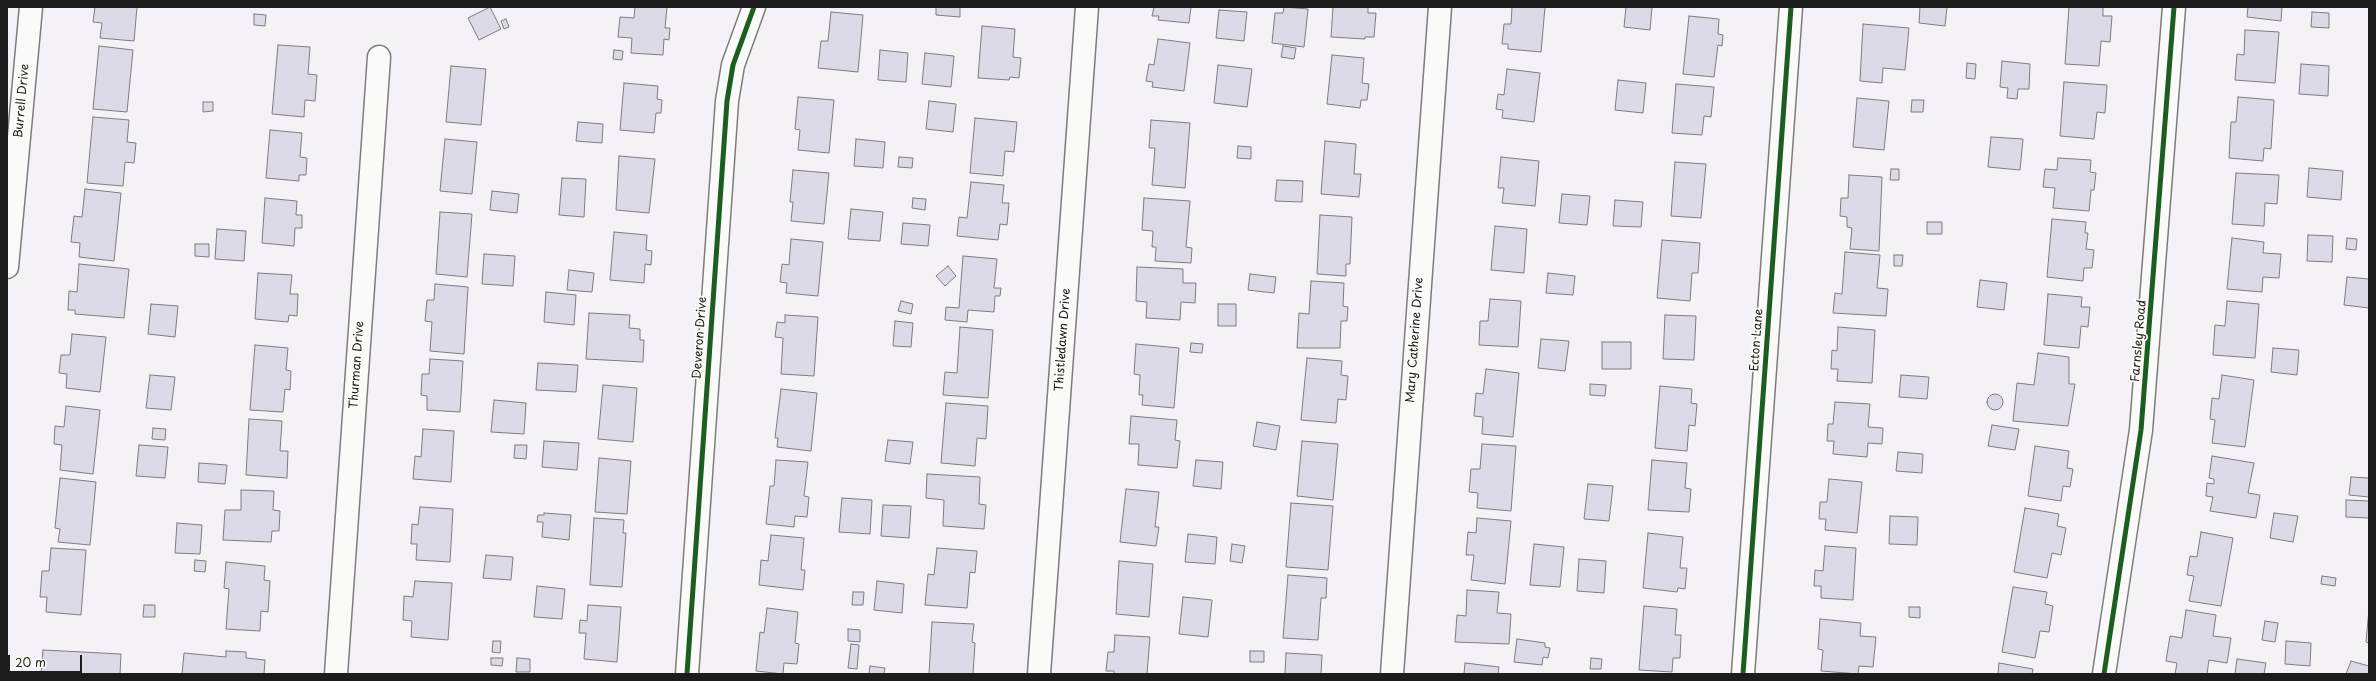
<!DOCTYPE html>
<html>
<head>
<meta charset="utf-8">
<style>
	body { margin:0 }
	#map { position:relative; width:2376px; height:681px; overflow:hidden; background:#f4f2f6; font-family:"Playpen Sans",sans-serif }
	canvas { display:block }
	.frame { position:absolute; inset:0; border:8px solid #1c1c1c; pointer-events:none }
	.scale { position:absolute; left:8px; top:655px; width:74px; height:18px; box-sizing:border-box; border:2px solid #1c1c1c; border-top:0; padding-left:5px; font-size:12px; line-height:14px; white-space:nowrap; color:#1c1c1c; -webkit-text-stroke:3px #fdfcf7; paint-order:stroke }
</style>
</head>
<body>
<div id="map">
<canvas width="2376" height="681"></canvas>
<div class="frame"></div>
<div class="scale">20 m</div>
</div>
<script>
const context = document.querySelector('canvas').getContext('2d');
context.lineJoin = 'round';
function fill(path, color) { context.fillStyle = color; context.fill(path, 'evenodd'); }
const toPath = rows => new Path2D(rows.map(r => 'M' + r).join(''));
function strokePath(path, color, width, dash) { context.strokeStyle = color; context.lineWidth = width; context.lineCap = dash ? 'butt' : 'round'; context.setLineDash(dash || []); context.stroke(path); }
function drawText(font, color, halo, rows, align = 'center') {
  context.font = font + ' "Playpen Sans",sans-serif'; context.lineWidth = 3.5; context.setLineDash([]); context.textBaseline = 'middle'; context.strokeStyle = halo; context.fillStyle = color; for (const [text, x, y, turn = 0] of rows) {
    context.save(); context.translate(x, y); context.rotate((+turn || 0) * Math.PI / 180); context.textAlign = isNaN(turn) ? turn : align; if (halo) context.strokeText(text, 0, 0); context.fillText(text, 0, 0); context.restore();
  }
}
const building = toPath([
	[95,7,137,7,134,41,100,38,102,23,93,22,95,7],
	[490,7,501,29,479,40,468,18,490,7],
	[635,7,667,7,665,28,670,28,669,40,664,39,663,55,631,53,632,38,618,37,620,17,634,18,635,7],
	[936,7,960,7,960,17,936,15,936,7],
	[1154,7,1191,7,1189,23,1158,20,1159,16,1152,16,1154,7],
	[1284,7,1308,9,1304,47,1272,43,1275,13,1283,13,1284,7],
	[1333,7,1368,7,1368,13,1376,13,1374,37,1365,37,1365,39,1331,37,1333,7],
	[1512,7,1545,7,1541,52,1508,49,1508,44,1502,44,1504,24,1511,24,1512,7],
	[1626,7,1652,7,1650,30,1624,27,1626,7],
	[1920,7,1947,7,1945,26,1919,23,1920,7],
	[2069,7,2103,7,2103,16,2112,16,2110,42,2101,41,2099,66,2065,64,2069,7],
	[2248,7,2282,7,2281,21,2247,17,2248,7],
	[1219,10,1247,12,1244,41,1216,38,1219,10],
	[831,12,863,15,858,72,818,68,821,41,828,41,831,12],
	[2312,12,2329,13,2329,28,2311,27,2312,12],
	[254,14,266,15,265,26,254,25,254,14],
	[1689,16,1719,19,1718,34,1723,35,1722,46,1718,45,1714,77,1683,74,1689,16],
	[506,19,509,27,504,29,501,21,506,19],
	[1863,24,1909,28,1905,70,1883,68,1882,83,1860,81,1863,24],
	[982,26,1015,29,1013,57,1021,58,1019,78,1010,77,1009,80,978,78,982,26],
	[2245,30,2279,32,2275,83,2235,80,2237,54,2244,55,2245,30],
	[1158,39,1190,43,1184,91,1152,87,1153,82,1146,81,1149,64,1154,65,1158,39],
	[278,45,310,47,308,74,317,75,315,101,305,100,304,117,272,114,278,45],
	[99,46,133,50,127,112,93,109,99,46],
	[1283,46,1296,48,1294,59,1281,57,1283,46],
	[614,50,623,51,622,60,613,59,614,50],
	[880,50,908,53,906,82,878,80,880,50],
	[925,53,954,56,951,87,922,84,925,53],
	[1332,55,1364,58,1362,83,1369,84,1367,100,1361,100,1360,108,1327,104,1332,55],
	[2002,61,2030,64,2029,89,2018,89,2017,99,2007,98,2008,88,2000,87,2002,61],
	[1967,63,1976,64,1975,79,1966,78,1967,63],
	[2301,64,2329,66,2328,96,2299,94,2301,64],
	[1218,65,1252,69,1247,107,1214,103,1218,65],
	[451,66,486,69,481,125,446,122,451,66],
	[1507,69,1540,73,1534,122,1502,118,1503,110,1496,109,1498,94,1504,95,1507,69],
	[1618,80,1646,83,1643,113,1615,110,1618,80],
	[2064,82,2107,85,2105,113,2097,112,2094,139,2060,136,2064,82],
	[624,83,658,86,657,99,662,100,661,113,656,113,654,133,620,130,624,83],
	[1676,84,1714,87,1711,117,1704,116,1702,135,1672,133,1676,84],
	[798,97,834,100,829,153,798,150,800,130,795,129,798,97],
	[2238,97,2274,100,2271,149,2264,148,2263,161,2229,158,2231,122,2236,122,2238,97],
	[1857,98,1889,101,1884,150,1853,147,1857,98],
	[1912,100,1924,100,1923,112,1911,112,1912,100],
	[929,101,956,104,953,132,926,129,929,101],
	[203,102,213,102,213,111,203,112,203,102],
	[93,117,129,120,127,142,136,143,134,163,125,162,123,186,87,183,93,117],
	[975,118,1017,122,1014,152,1005,151,1003,176,970,173,975,118],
	[1151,120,1190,123,1185,188,1152,185,1155,148,1149,148,1151,120],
	[578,122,603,124,602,143,576,141,578,122],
	[270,130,302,133,300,157,307,158,306,175,299,175,299,181,266,178,270,130],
	[1991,137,2023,139,2020,170,1988,167,1991,137],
	[445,139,477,142,472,194,440,191,445,139],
	[856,139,885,142,883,168,854,166,856,139],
	[1325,141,1356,144,1354,174,1361,174,1359,197,1321,194,1325,141],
	[1238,146,1251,147,1251,159,1237,158,1238,146],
	[619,156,655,159,649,213,616,210,619,156],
	[899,157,913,158,912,168,898,167,899,157],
	[1501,157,1539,161,1535,206,1502,203,1504,188,1498,188,1501,157],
	[2058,158,2091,160,2090,172,2096,173,2094,190,2091,190,2089,211,2053,208,2055,188,2043,187,2045,169,2057,170,2058,158],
	[1675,162,1706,164,1701,218,1671,216,1675,162],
	[2309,168,2343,171,2341,200,2307,197,2309,168],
	[1891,169,1899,169,1899,180,1890,180,1891,169],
	[793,170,829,173,824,224,791,221,793,202,790,202,793,170],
	[2236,173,2279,175,2277,204,2265,203,2264,226,2232,224,2236,173],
	[1849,175,1882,177,1879,251,1850,249,1852,228,1847,227,1847,217,1840,216,1841,198,1848,198,1849,175],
	[562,178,586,179,584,217,559,215,562,178],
	[1277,180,1303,181,1302,202,1275,201,1277,180],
	[971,182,1004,185,1002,203,1009,203,1007,225,1000,224,998,240,957,236,959,217,967,218,971,182],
	[85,189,121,193,114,261,79,257,80,243,71,242,74,216,82,217,85,189],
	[492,191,519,194,517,213,490,210,492,191],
	[1562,194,1590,196,1587,225,1559,223,1562,194],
	[265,198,297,201,296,215,302,215,302,228,295,228,294,246,262,243,265,198],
	[913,198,926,199,925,210,912,208,913,198],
	[1144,198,1190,201,1186,247,1192,248,1191,263,1155,261,1156,247,1152,247,1153,231,1142,230,1144,198],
	[1615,200,1643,202,1641,227,1613,226,1615,200],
	[851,209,883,212,880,241,848,239,851,209],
	[440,212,472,214,467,277,436,274,440,212],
	[1320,215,1352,217,1350,264,1346,264,1346,276,1317,274,1320,215],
	[2052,219,2086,222,2085,233,2088,233,2086,249,2094,250,2092,268,2084,268,2083,281,2047,277,2052,219],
	[1927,222,1942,222,1942,234,1927,234,1927,222],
	[903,223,930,225,928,246,901,244,903,223],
	[1495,226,1527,229,1524,273,1491,270,1495,226],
	[217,229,246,231,244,261,215,259,217,229],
	[614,232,647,235,646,250,652,251,651,265,645,264,644,283,610,280,614,232],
	[2308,235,2333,236,2332,262,2307,261,2308,235],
	[2232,238,2264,242,2263,253,2281,254,2279,278,2263,277,2262,292,2227,289,2232,238],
	[2347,238,2357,239,2356,250,2346,249,2347,238],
	[791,239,823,242,818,296,786,293,787,283,780,282,782,264,789,265,791,239],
	[1662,240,1700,243,1698,273,1692,273,1690,301,1657,298,1662,240],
	[195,244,209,244,209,257,195,256,195,244],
	[1845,252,1880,255,1877,288,1888,289,1886,316,1833,313,1835,293,1842,294,1845,252],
	[484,254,515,256,513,286,482,284,484,254],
	[1894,255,1903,255,1902,266,1894,266,1894,255],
	[963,256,997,259,994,288,1001,288,1000,296,995,296,994,312,968,310,967,322,945,320,946,307,959,308,963,256],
	[79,264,129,269,124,318,75,314,75,310,68,310,69,291,77,292,79,264],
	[948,266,956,276,945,286,936,276,948,266],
	[1137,267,1183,269,1183,283,1196,283,1195,303,1181,302,1180,320,1146,318,1147,302,1136,301,1137,267],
	[569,270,594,273,592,292,567,290,569,270],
	[258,273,292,275,290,294,298,294,297,316,289,315,288,322,255,319,258,273],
	[1548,273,1575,276,1573,295,1546,293,1548,273],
	[1250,274,1276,277,1274,293,1248,290,1250,274],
	[2347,277,2369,279,2369,308,2344,305,2347,277],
	[1980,280,2007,283,2004,310,1977,307,1980,280],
	[1311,281,1344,283,1343,306,1348,307,1347,321,1341,321,1340,348,1297,348,1299,313,1309,314,1311,281],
	[435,284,468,287,464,354,430,351,432,322,425,321,427,300,434,300,435,284],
	[546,292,576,295,574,325,544,322,546,292],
	[2048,294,2082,297,2081,307,2090,307,2088,327,2081,326,2079,348,2044,345,2048,294],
	[1490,299,1521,301,1518,347,1479,345,1480,321,1488,321,1490,299],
	[901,301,913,304,911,314,898,311,901,301],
	[2227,301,2259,304,2255,358,2213,355,2215,325,2225,326,2227,301],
	[151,304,178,306,175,337,148,334,151,304],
	[1218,304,1236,304,1236,326,1218,326,1218,304],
	[589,313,630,315,629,328,640,329,640,340,644,340,643,362,586,359,589,313],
	[785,315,818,317,814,376,781,374,783,338,775,337,777,322,785,323,785,315],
	[1665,315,1696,316,1694,360,1663,359,1665,315],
	[895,321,913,323,911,347,893,346,895,321],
	[960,327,993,330,988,398,943,395,945,372,957,373,960,327],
	[1838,327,1875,330,1872,383,1837,381,1838,369,1831,369,1832,350,1837,351,1838,327],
	[72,334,106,337,100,392,66,388,67,374,59,373,61,355,70,355,72,334],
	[1541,339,1569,341,1565,371,1538,368,1541,339],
	[1602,342,1631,342,1631,369,1602,369,1602,342],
	[1191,343,1203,344,1202,353,1190,352,1191,343],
	[1136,344,1179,348,1174,408,1142,405,1143,395,1139,395,1140,375,1134,374,1136,344],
	[255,345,288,348,286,370,291,371,290,390,285,389,283,412,250,410,255,345],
	[2273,348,2299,350,2297,375,2271,372,2273,348],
	[2038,353,2069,357,2069,384,2075,384,2068,426,2013,421,2017,383,2034,385,2038,353],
	[1307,358,1342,361,1341,375,1348,376,1346,400,1338,399,1336,423,1301,420,1307,358],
	[430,359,463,361,460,412,427,410,427,396,421,395,422,374,429,374,430,359],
	[538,363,578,365,576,392,536,390,538,363],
	[1486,369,1519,373,1513,437,1482,434,1483,417,1474,416,1476,393,1483,394,1486,369],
	[150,375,175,377,171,410,146,408,150,375],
	[1901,375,1929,377,1927,399,1899,397,1901,375],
	[2222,375,2254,380,2245,447,2212,443,2215,420,2210,419,2212,398,2219,399,2222,375],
	[1590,384,1606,385,1605,396,1590,395,1590,384],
	[603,385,637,388,633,442,598,439,603,385],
	[1660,386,1692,389,1691,403,1697,404,1695,426,1689,425,1687,451,1655,448,1660,386],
	[781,389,817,393,811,451,777,447,778,438,775,438,781,389],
	'1987 402a8 8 0 1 1 16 0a8 8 0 1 1-16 0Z',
	[494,400,526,403,524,434,491,432,494,400],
	[1835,402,1870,404,1868,427,1883,428,1882,444,1868,443,1867,457,1833,454,1834,441,1827,441,1828,424,1833,424,1835,402],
	[946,403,988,406,986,439,977,438,975,466,941,463,946,403],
	[66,406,100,410,93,474,60,470,62,445,54,444,55,426,64,427,66,406],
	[1131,416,1177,420,1175,440,1180,441,1177,468,1138,465,1139,444,1129,444,1131,416],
	[249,419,282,421,280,451,288,451,287,478,246,475,249,419],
	[1257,422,1280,426,1276,450,1253,446,1257,422],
	[1992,425,2019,429,2015,450,1988,446,1992,425],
	[153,428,166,429,165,440,152,439,153,428],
	[423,429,454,431,451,482,413,479,415,456,421,457,423,429],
	[888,440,913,442,910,464,885,461,888,440],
	[544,441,579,443,577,470,542,467,544,441],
	[1302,441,1338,444,1333,500,1297,496,1302,441],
	[1482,444,1516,446,1511,511,1477,508,1478,493,1469,492,1471,469,1480,469,1482,444],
	[139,445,168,447,165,478,136,476,139,445],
	[515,445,527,445,526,459,514,458,515,445],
	[2035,446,2069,451,2067,468,2073,469,2070,487,2063,486,2061,501,2028,496,2035,446],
	[1898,452,1923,454,1922,473,1896,471,1898,452],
	[2212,456,2254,463,2248,493,2260,495,2256,518,2210,511,2213,497,2206,496,2207,483,2214,484,2214,479,2209,478,2212,456],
	[599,458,631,461,627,514,595,512,599,458],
	[776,460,808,462,804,496,809,497,807,517,795,516,794,527,766,524,770,486,774,486,776,460],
	[1196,460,1223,462,1221,489,1193,486,1196,460],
	[1652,460,1687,463,1685,488,1691,489,1689,512,1648,510,1652,460],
	[199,463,227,465,225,484,198,482,199,463],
	[927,474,980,477,979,504,986,505,984,529,943,526,944,500,926,498,927,474],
	[2351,477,2369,478,2369,497,2349,495,2351,477],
	[60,478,96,482,90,545,58,542,60,529,55,528,60,478],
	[1829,479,1862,482,1857,533,1825,530,1826,519,1819,519,1820,502,1827,502,1829,479],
	[1588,484,1613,486,1609,521,1584,519,1588,484],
	[1126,489,1159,492,1155,527,1159,527,1156,546,1120,542,1126,489],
	[241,490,274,491,273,510,280,511,279,531,272,531,271,542,223,540,225,510,241,510,241,490],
	[842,498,872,500,870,534,839,532,842,498],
	[2346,500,2369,501,2369,518,2346,517,2346,500],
	[1291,503,1333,506,1328,570,1286,567,1291,503],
	[883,505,911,506,909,538,881,536,883,505],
	[420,507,453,509,450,562,416,560,417,544,411,544,412,524,418,525,420,507],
	[2025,508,2059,514,2057,526,2066,528,2061,555,2052,553,2047,578,2014,572,2025,508],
	[544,513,571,515,569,540,542,537,543,522,537,522,538,515,544,515,544,513],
	[2274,513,2298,516,2293,542,2270,538,2274,513],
	[1890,516,1918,517,1917,545,1889,544,1890,516],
	[594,518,624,520,623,533,626,533,622,587,590,585,594,518],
	[1477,518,1511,521,1505,584,1471,580,1474,555,1466,555,1468,532,1476,533,1477,518],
	[177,523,202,525,200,554,175,553,177,523],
	[2201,532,2233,538,2221,606,2189,601,2194,576,2187,575,2190,556,2197,557,2201,532],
	[1648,533,1683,537,1680,568,1687,568,1685,589,1678,588,1677,592,1643,588,1648,533],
	[1188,534,1217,537,1215,564,1185,562,1188,534],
	[771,535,804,538,801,570,805,570,803,590,759,585,761,560,768,561,771,535],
	[1232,544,1245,546,1242,563,1230,561,1232,544],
	[1534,544,1564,547,1560,587,1530,585,1534,544],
	[1825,546,1856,548,1853,600,1821,598,1821,586,1814,586,1815,570,1823,571,1825,546],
	[51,548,86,550,81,615,46,612,47,597,40,597,42,571,49,571,51,548],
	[937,548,977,551,975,573,970,572,967,608,925,605,928,574,934,575,937,548],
	[486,555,513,557,511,580,483,578,486,555],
	[1579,559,1606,561,1604,593,1577,591,1579,559],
	[195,560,206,561,205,572,194,571,195,560],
	[1119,561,1153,564,1149,617,1116,614,1119,561],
	[226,562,265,566,264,580,270,581,268,612,261,611,260,631,226,629,229,589,224,588,226,562],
	[1288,575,1327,578,1326,598,1321,598,1318,640,1283,638,1288,575],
	[2322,576,2336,578,2335,586,2321,584,2322,576],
	[415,581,452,583,448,640,411,637,412,621,403,620,404,596,413,597,415,581],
	[877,581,904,584,902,613,874,610,877,581],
	[537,586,565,589,562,619,534,617,537,586],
	[2013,587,2047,592,2045,604,2053,606,2049,632,2040,631,2035,658,2002,652,2013,587],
	[1467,590,1499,592,1497,613,1511,614,1509,644,1455,642,1457,615,1466,616,1467,590],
	[853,592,864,592,863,605,852,605,853,592],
	[1183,597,1212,600,1208,637,1179,634,1183,597],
	[144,605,155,605,155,617,143,617,144,605],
	[588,605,621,607,617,662,584,659,586,633,579,633,580,620,587,621,588,605],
	[1644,606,1677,609,1675,635,1681,635,1680,658,1673,658,1672,672,1639,670,1644,606],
	[1909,607,1920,607,1920,618,1909,617,1909,607],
	[767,608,798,612,795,643,799,644,797,664,784,663,783,674,756,671,760,632,764,633,767,608],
	[2369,609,2369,643,2366,642,2369,609],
	[2186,610,2216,615,2213,636,2231,638,2227,663,2209,660,2207,674,2175,674,2177,663,2166,661,2170,636,2182,638,2186,610],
	[1820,619,1861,623,1860,636,1876,637,1873,667,1859,666,1858,674,1821,671,1823,650,1818,649,1820,619],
	[2265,621,2278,623,2275,642,2262,640,2265,621],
	[932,622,974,624,972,642,975,643,973,674,929,674,932,622],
	[848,629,860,630,860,642,848,641,848,629],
	[1115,635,1150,637,1147,674,1114,674,1114,671,1106,671,1108,652,1114,652,1115,635],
	[1517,639,1545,643,1545,647,1550,648,1548,658,1543,657,1542,665,1514,662,1517,639],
	[493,641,501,641,500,653,492,652,493,641],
	[2286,641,2311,643,2310,666,2285,664,2286,641],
	[851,644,859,645,857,669,848,668,851,644],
	[43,650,121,654,120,674,41,674,43,650],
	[226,651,246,652,246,658,265,660,264,674,182,674,184,653,226,657,226,651],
	[1250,651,1264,651,1264,662,1250,662,1250,651],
	[1286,653,1322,655,1321,674,1285,674,1286,653],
	[491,658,503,658,502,666,491,665,491,658],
	[517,658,530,659,530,672,516,672,517,658],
	[1591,658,1602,659,1601,669,1590,669,1591,658],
	[2237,659,2266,663,2264,674,2235,674,2237,659],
	[2351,661,2369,666,2369,674,2346,674,2351,661],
	[1465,663,1499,667,1498,674,1464,674,1465,663],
	[1999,663,2033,669,2032,674,1998,674,1999,663],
	[870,666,885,668,884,674,869,674,870,666]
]);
fill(building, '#dcdae6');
strokePath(building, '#7d7c7e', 1);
const minor = toPath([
	[7,267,31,7],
	[336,674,379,57],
	[687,674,727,101,733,65,754,7],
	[1039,674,1087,7],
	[1392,674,1440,7],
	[1743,674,1791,7],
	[2104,674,2141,430,2174,7]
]);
strokePath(minor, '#7d7c7e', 25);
strokePath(minor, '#fafaf9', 22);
strokePath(toPath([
	[687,674,727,101,733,65,754,7],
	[1743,674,1791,7],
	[2104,674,2141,430,2174,7]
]), '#1b5e20', 5);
drawText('12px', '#1c1c1c', '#fdfcf7', [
	["Burrell Drive",22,101,-85],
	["Deveron Drive",700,338,-86],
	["Thistledawn Drive",1063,340,-86],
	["Mary Catherine Drive",1415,340,-86],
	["Ecton Lane",1757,340,-86],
	["Farnsley Road",2139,341,-85],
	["Thurman Drive",357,365,-86]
]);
</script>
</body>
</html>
